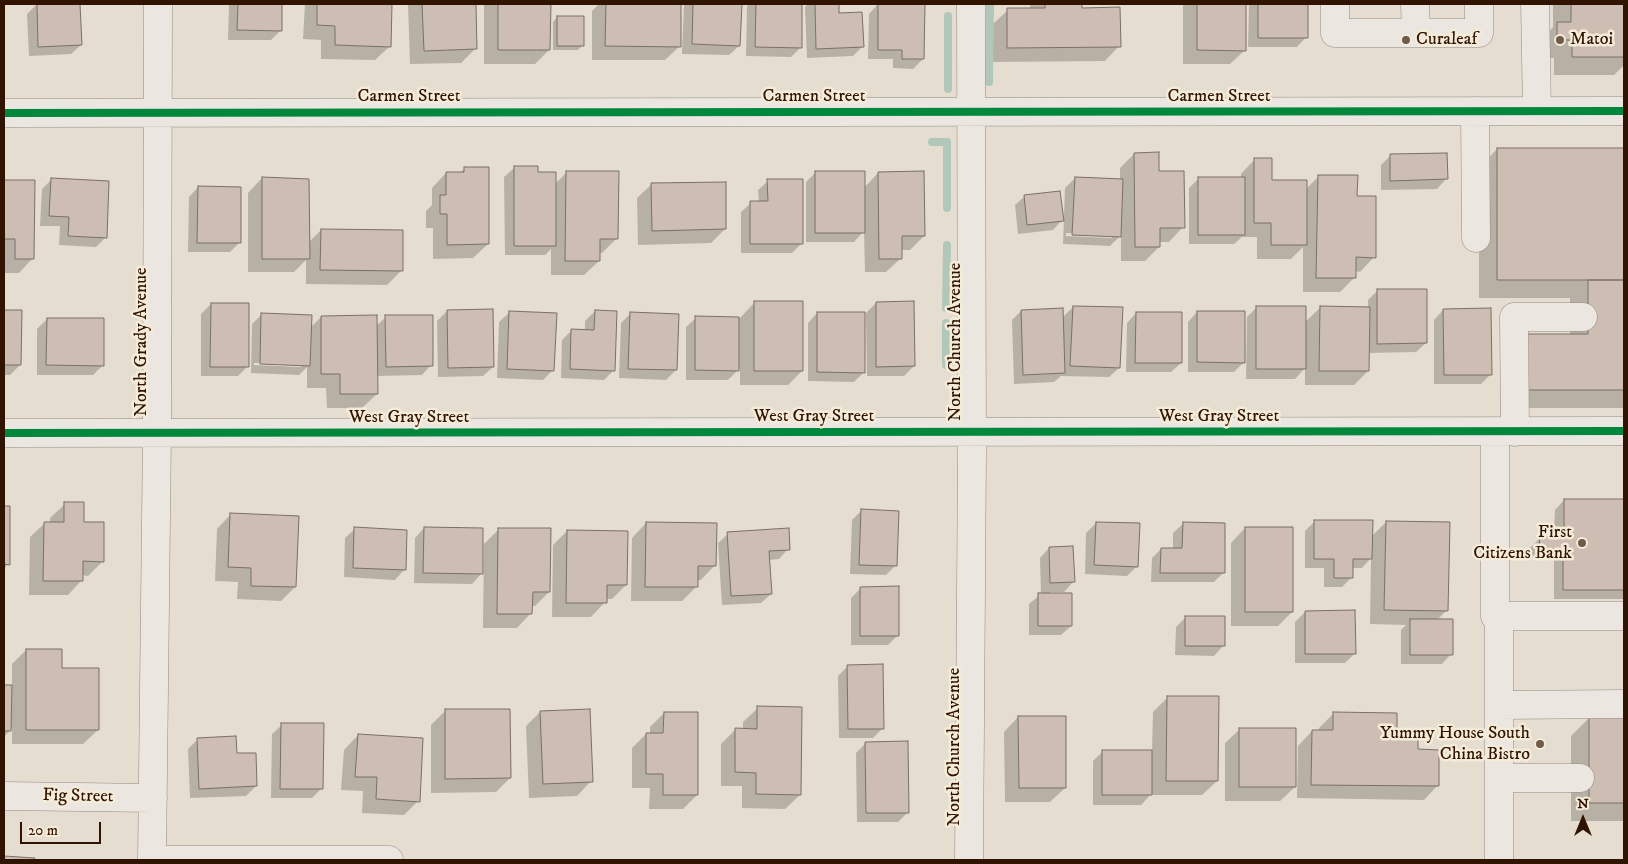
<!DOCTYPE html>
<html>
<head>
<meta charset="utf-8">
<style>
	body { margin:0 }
	#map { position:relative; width:1628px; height:864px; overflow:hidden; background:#e5ddcf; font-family:"IM FELL DW Pica",serif }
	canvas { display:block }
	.frame { position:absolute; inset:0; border:5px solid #311301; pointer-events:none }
	.north { position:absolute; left:1558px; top:794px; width:50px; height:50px; -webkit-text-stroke:4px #f5ebd9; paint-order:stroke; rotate:0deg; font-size:14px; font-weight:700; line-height:20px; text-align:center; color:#311301 }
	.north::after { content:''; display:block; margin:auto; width:18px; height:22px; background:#311301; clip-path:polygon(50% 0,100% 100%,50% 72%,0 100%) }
	.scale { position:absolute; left:20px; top:822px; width:81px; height:22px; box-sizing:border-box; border:2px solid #311301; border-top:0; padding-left:6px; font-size:15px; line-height:18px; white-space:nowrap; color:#311301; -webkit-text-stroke:4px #f5ebd9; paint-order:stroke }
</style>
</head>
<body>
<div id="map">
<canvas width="1628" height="864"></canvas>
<div class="frame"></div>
<div class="north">N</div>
<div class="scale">20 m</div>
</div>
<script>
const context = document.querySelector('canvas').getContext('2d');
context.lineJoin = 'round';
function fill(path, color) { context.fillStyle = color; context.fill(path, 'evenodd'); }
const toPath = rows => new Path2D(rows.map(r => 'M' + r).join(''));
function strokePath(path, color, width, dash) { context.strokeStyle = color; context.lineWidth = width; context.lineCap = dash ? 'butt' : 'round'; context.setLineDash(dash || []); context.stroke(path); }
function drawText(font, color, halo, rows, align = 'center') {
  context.font = font + ' "IM FELL DW Pica",serif'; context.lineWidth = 5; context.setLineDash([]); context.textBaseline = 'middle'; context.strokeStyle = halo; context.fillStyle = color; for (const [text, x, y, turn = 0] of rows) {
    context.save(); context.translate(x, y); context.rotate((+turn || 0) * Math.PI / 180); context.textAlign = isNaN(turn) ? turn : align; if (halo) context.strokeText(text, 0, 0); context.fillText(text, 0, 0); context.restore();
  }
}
fill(toPath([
	[37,4,79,4,81,45,71,54,29,56,27,14],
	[229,4,281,4,280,31,271,40,228,40],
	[305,4,391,4,390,46,375,60,321,59,321,40,303,39],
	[408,4,474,4,476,48,461,63,410,64],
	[484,4,549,4,549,50,535,64,484,64],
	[599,4,680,4,680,46,665,60,592,60,592,11],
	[684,4,740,4,739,46,729,55,682,54],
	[750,4,801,4,800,48,791,57,746,56,747,6],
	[808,4,837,4,838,14,863,46,853,56,807,58,805,7],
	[878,4,924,4,923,59,913,69,893,68,893,59,868,59,869,14],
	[1030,4,1081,4,1081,9,1119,46,1105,61,993,62,993,24,1008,10,1030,9],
	[1183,4,1245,4,1245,50,1230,64,1183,64],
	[1249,4,1307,4,1306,37,1297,47,1248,47],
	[1553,4,1624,4,1624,65,1614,75,1554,75,1554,58,1539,58,1539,42,1553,27],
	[557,17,582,46,578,50,553,50,553,22],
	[1497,149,1624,149,1624,408,1506,408,1570,335,1570,298,1479,298,1479,168],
	[1134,154,1158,173,1183,227,1169,242,1159,242,1159,247,1145,261,1121,261,1121,235,1110,246,1063,244,1065,188,1075,178,1120,180,1120,168],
	[1066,233,1112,235,1112,238,1066,236],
	[1390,156,1446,179,1437,189,1381,190,1381,165],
	[1255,159,1271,181,1306,189,1318,177,1356,197,1374,257,1360,272,1355,271,1355,277,1340,292,1303,292,1303,247,1291,259,1257,259,1257,237,1242,237,1234,244,1189,244,1189,188,1199,178,1241,178,1241,174],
	[514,168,537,173,555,184,566,173,617,238,602,253,599,253,599,261,584,275,551,275,551,249,545,255,505,255,504,177],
	[464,169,488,244,473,258,433,259,433,228,426,228,426,211,432,205,432,188,446,173,460,173],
	[815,173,864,188,878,173,924,236,910,250,901,250,901,258,886,272,865,272,864,231,854,242,806,242,806,182],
	[262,178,309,242,321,230,402,270,387,285,306,284,306,260,294,272,248,272,248,193],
	[51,180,106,237,96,247,59,245,60,226,40,226,42,189],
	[4,181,34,182,33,258,19,273,4,273],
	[768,181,802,243,792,253,741,253,741,212,751,203,759,202,758,190],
	[652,184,725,229,711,243,638,245,637,198],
	[198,187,240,242,230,252,188,252,189,197],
	[1025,196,1062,220,1053,230,1018,234,1015,205],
	[1377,291,1426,343,1416,352,1368,353,1368,371,1354,385,1305,385,1305,368,1295,379,1246,379,1247,317,1257,307,1304,323,1320,308,1368,308,1368,300],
	[755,302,802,371,788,385,740,385,740,368,728,380,686,380,686,327,696,318,740,318],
	[876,303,914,366,904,376,867,376,866,313],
	[211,304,247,367,238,376,201,376,201,314],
	[1073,307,1119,368,1109,377,1061,376,1054,382,1014,384,1012,320,1021,311,1062,318],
	[1443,310,1491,374,1481,384,1434,384,1434,320],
	[447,311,493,367,483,376,438,377,437,321],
	[595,311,614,370,604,380,561,378,562,340,572,330,585,331,585,321],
	[4,312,20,312,20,365,10,375,4,375],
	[1197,312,1244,362,1234,372,1188,372,1188,322],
	[509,313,553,370,543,380,497,378,499,322],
	[631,313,676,370,666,380,619,378,621,323],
	[817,313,864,372,854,382,808,381,808,323],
	[1136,313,1181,363,1171,372,1126,372,1127,323],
	[262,314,310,328,321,317,376,326,386,317,431,365,422,375,376,376,377,394,362,408,327,408,326,388,307,388,307,367,299,375,251,373,252,324],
	[254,363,301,364,301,367,254,365],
	[47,319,103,365,93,375,37,375,37,329],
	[1564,500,1624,500,1624,599,1554,599,1554,558,1530,558,1530,548,1540,538,1547,538,1554,531,1555,510],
	[65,504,83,523,103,561,88,576,82,575,82,580,68,595,29,595,30,537,45,523,50,523,50,518],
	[4,507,8,507,8,564,4,569],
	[861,511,896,565,886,575,850,574,852,520],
	[231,514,295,587,281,601,237,599,238,582,215,581,217,529],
	[1315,521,1371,537,1386,522,1447,610,1437,620,1451,654,1442,664,1401,664,1401,630,1406,625,1370,624,1371,558,1362,568,1352,568,1352,577,1342,587,1324,587,1324,568,1305,568,1305,531],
	[646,523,715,565,701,580,697,580,697,586,682,601,631,601,632,538],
	[1096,523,1137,566,1127,576,1085,574,1086,533],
	[1183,524,1224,572,1214,582,1151,582,1152,558,1161,549,1173,549,1173,533],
	[424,528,481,574,472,584,414,583,415,538],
	[1245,528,1292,612,1278,626,1231,626,1231,543],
	[355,529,404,570,395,580,344,577,345,538],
	[499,529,549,592,535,606,531,606,531,613,517,628,483,628,484,544],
	[567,531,626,585,612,599,605,599,605,602,591,617,552,617,553,545],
	[728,534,788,549,779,559,769,560,771,594,761,603,722,605,718,543],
	[1049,548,1073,582,1064,592,1050,592,1071,626,1061,635,1029,635,1029,604,1041,594,1040,558],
	[861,588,898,635,888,645,851,645,851,598],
	[1305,612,1355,653,1345,663,1295,663,1295,622],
	[1185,618,1223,646,1214,656,1175,655,1176,627],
	[26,650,61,670,98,730,83,744,12,744,12,728,4,737,4,686,12,687,12,664],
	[848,666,883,728,873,738,839,738,838,676],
	[1167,698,1217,781,1202,795,1152,795,1152,793,1141,805,1093,805,1093,761,1103,751,1152,751,1153,712],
	[758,708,800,795,785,809,742,808,742,786,721,786,721,744,735,730,743,730,743,722],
	[445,711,510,778,496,792,431,793,431,725],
	[540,712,591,781,577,796,529,798,526,726],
	[664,713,697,795,683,809,649,809,650,788,632,788,632,748,646,734,650,734,650,727],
	[1334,713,1395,732,1416,750,1438,785,1424,800,1297,798,1298,746,1312,731,1319,731,1319,728],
	[1018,717,1065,788,1050,802,1005,802,1004,732],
	[1590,717,1624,717,1624,821,1571,821,1571,736],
	[282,725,322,788,312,798,271,798,272,734],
	[1240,729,1295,787,1280,801,1225,801,1225,743],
	[358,735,418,801,404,815,362,813,363,791,341,790,344,750],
	[198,739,236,755,256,786,246,796,190,798,188,749],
	[866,743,908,812,898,822,857,822,856,753]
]), '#0003');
strokePath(toPath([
	[948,16,948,89],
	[989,82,990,4],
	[932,142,947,142,947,208],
	[946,308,947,245],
	[946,365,946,323]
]), '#b0c7ba', 8);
const building = toPath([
	[37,4,80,4,82,45,38,47,37,4],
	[238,4,282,4,282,31,237,30,238,4],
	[317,4,392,4,391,47,335,45,335,26,317,25,317,4],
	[422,4,476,4,477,49,424,51,422,4],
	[498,4,551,4,550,50,498,50,498,4],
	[606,4,681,4,681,47,605,46,606,4],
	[693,4,742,4,740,46,692,44,693,4],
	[756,4,802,4,802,48,755,47,756,4],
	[815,4,839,4,839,13,862,12,864,47,816,49,815,4],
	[878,4,925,4,924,59,902,59,902,50,878,50,878,4],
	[1045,4,1082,4,1082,8,1120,7,1121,47,1007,48,1007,8,1045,8,1045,4],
	[1197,4,1246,4,1246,51,1197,50,1197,4],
	[1258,4,1308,4,1308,38,1258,38,1258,4],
	[1571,4,1624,4,1624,57,1572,57,1572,40,1557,40,1557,22,1571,22,1571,4],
	[557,16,584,16,584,46,557,46,557,16],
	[1497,148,1624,148,1624,280,1497,280,1497,148],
	[1159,152,1159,171,1184,171,1185,228,1160,228,1160,247,1135,247,1134,153,1159,152],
	[1447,153,1448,179,1390,181,1390,154,1447,153],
	[1254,158,1272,158,1272,180,1307,180,1307,245,1271,245,1271,223,1254,223,1254,158],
	[514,166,538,166,538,172,556,172,556,246,514,246,514,166],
	[464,167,489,167,489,244,447,245,447,214,440,214,440,195,446,195,446,172,464,172,464,167],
	[566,171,619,171,618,239,600,239,600,261,565,261,566,171],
	[815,171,865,171,865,233,815,233,815,171],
	[924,171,925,236,902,236,902,259,879,259,878,172,924,171],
	[1318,175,1358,175,1357,196,1376,196,1376,258,1356,257,1356,278,1316,278,1318,175],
	[262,177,309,179,310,259,262,259,262,177],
	[1075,177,1123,179,1121,237,1072,235,1075,177],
	[1198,177,1245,177,1245,235,1198,235,1198,177],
	[51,178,109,181,107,238,68,236,69,217,49,216,51,178],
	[767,179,803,179,803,244,750,244,750,201,768,201,767,179],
	[4,180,35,180,34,259,15,259,15,239,4,239,4,180],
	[726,182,726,229,652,231,651,183,726,182],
	[198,186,241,187,241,243,197,243,198,186],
	[1060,191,1064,221,1027,225,1024,195,1060,191],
	[321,229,403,230,403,271,320,270,321,229],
	[1588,280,1624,280,1624,390,1524,390,1523,334,1588,334,1588,280],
	[1377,289,1427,289,1427,343,1377,344,1377,289],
	[754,301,803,301,803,371,754,371,754,301],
	[914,301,915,366,876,367,876,302,914,301],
	[211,303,249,303,249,367,210,367,211,303],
	[1073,306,1123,307,1120,368,1070,366,1073,306],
	[1256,306,1306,306,1306,369,1256,369,1256,306],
	[1320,306,1370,307,1369,371,1319,371,1320,306],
	[1063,308,1065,373,1023,375,1021,310,1063,308],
	[1491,308,1492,375,1444,375,1443,309,1491,308],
	[493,309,494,367,448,368,447,310,493,309],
	[4,310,22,310,21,365,4,365,4,310],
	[595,310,617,311,615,371,570,369,571,329,594,330,595,310],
	[509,311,557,313,554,371,507,369,509,311],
	[1197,311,1245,311,1245,363,1197,362,1197,311],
	[630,312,679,314,677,370,628,369,630,312],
	[817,312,865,312,865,373,817,372,817,312],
	[1136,312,1182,312,1182,363,1135,363,1136,312],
	[261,313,312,315,310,366,260,364,261,313],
	[377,315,378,394,340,394,340,374,321,374,321,316,377,315],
	[385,315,433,315,433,366,386,367,385,315],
	[695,316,739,317,739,371,695,370,695,316],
	[47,318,104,318,104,366,46,365,47,318],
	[1564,499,1624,499,1624,590,1563,590,1563,549,1539,548,1540,537,1554,537,1554,530,1564,530,1564,499],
	[64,502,84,502,84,522,104,522,104,562,83,561,83,581,43,581,44,522,64,522,64,502],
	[4,506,10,506,10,565,4,564,4,506],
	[861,509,899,511,897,566,859,565,861,509],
	[230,513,299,516,296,587,251,586,251,568,228,567,230,513],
	[1314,520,1373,520,1372,559,1353,559,1353,578,1334,578,1334,559,1314,559,1314,520],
	[1386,521,1450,522,1448,611,1384,610,1386,521],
	[646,522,717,523,716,566,698,566,698,587,645,587,646,522],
	[1096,522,1140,523,1138,567,1094,565,1096,522],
	[1183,522,1225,523,1225,573,1160,573,1161,548,1182,548,1183,522],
	[354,527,407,530,406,570,353,568,354,527],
	[424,527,483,528,483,574,423,573,424,527],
	[1245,527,1293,527,1293,612,1245,612,1245,527],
	[498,528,551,528,550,592,533,592,532,614,497,614,498,528],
	[789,528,790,550,769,551,772,594,731,596,727,532,789,528],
	[567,530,628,531,627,585,607,585,607,603,566,603,567,530],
	[1073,546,1075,582,1050,583,1049,547,1073,546],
	[899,586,899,636,860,636,860,587,899,586],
	[1038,593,1072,593,1072,626,1038,626,1038,593],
	[1355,610,1356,654,1305,654,1305,611,1355,610],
	[1185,616,1225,616,1225,646,1185,646,1185,616],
	[1410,619,1453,619,1453,655,1410,655,1410,619],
	[26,649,62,649,62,668,99,668,99,730,26,730,26,649],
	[883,664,884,729,848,729,847,665,883,664],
	[4,685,12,685,11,731,4,731,4,685],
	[1167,696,1219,696,1218,781,1166,781,1167,696],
	[757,706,802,707,801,795,756,794,756,773,735,772,735,728,757,729,757,706],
	[445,709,510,709,511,778,445,779,445,709],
	[590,709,593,782,543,784,540,711,590,709],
	[664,712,698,712,698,795,663,795,663,774,646,774,646,733,663,733,664,712],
	[1333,712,1397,713,1397,731,1418,731,1418,749,1439,750,1439,786,1311,785,1312,730,1333,730,1333,712],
	[1018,716,1066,716,1066,788,1019,788,1018,716],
	[1589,716,1624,716,1624,803,1589,803,1589,716],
	[281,723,324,723,323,789,280,789,281,723],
	[1239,728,1296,728,1296,787,1239,787,1239,728],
	[358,734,423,738,420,802,376,799,377,777,355,777,358,734],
	[236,736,237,753,256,753,257,786,199,789,197,738,236,736],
	[908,741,909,813,866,813,865,742,908,741],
	[1102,750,1152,750,1152,795,1102,795,1102,750],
	[4,856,35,858,34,860,4,860,4,856]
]);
fill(building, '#cebdb2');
strokePath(building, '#797066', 1);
const minor = toPath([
	[1335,4,1335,33,1479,33,1479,4],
	[1415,4,1416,33],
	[1535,4,1537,111],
	[1475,111,1476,238],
	[4,113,1624,111],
	[1495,432,1495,616,1624,616],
	[1515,432,1514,317,1583,317],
	[4,433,1624,431],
	[1499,705,1499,616],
	[1499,778,1580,778],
	[4,796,153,798],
	[152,860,157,433,158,4],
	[152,860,389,860],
	[969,860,972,455,971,4],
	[1499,860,1499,705,1624,704]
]);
strokePath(minor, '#948b81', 29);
strokePath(minor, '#ebe6df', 28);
strokePath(toPath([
	[4,113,1624,111],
	[4,433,1624,431]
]), '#00873e', 8);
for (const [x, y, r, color] of [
	[1406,40,5,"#705a49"],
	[1560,40,5,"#705a49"],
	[1582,543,5,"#705a49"],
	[1540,744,5,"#705a49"]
]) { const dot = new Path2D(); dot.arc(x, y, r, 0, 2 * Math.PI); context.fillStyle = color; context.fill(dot); strokePath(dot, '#f5ebd9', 2); }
drawText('18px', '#311301', '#f5ebd9', [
	["Curaleaf",1416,40],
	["Matoi",1570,40],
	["First",1572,533,"right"],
	["Citizens Bank",1572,554,"right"],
	["Yummy House South",1530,734,"right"],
	["China Bistro",1530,755,"right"]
], 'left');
drawText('18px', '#311301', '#f5ebd9', [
	["Carmen Street",409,97],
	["Carmen Street",814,97],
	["Carmen Street",1219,97],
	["North Grady Avenue",142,342,-90],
	["North Church Avenue",956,342,-90],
	["West Gray Street",814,417],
	["West Gray Street",1219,417],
	["West Gray Street",409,418],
	["North Church Avenue",955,747,-90],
	["Fig Street",78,797,1]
]);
</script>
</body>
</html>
